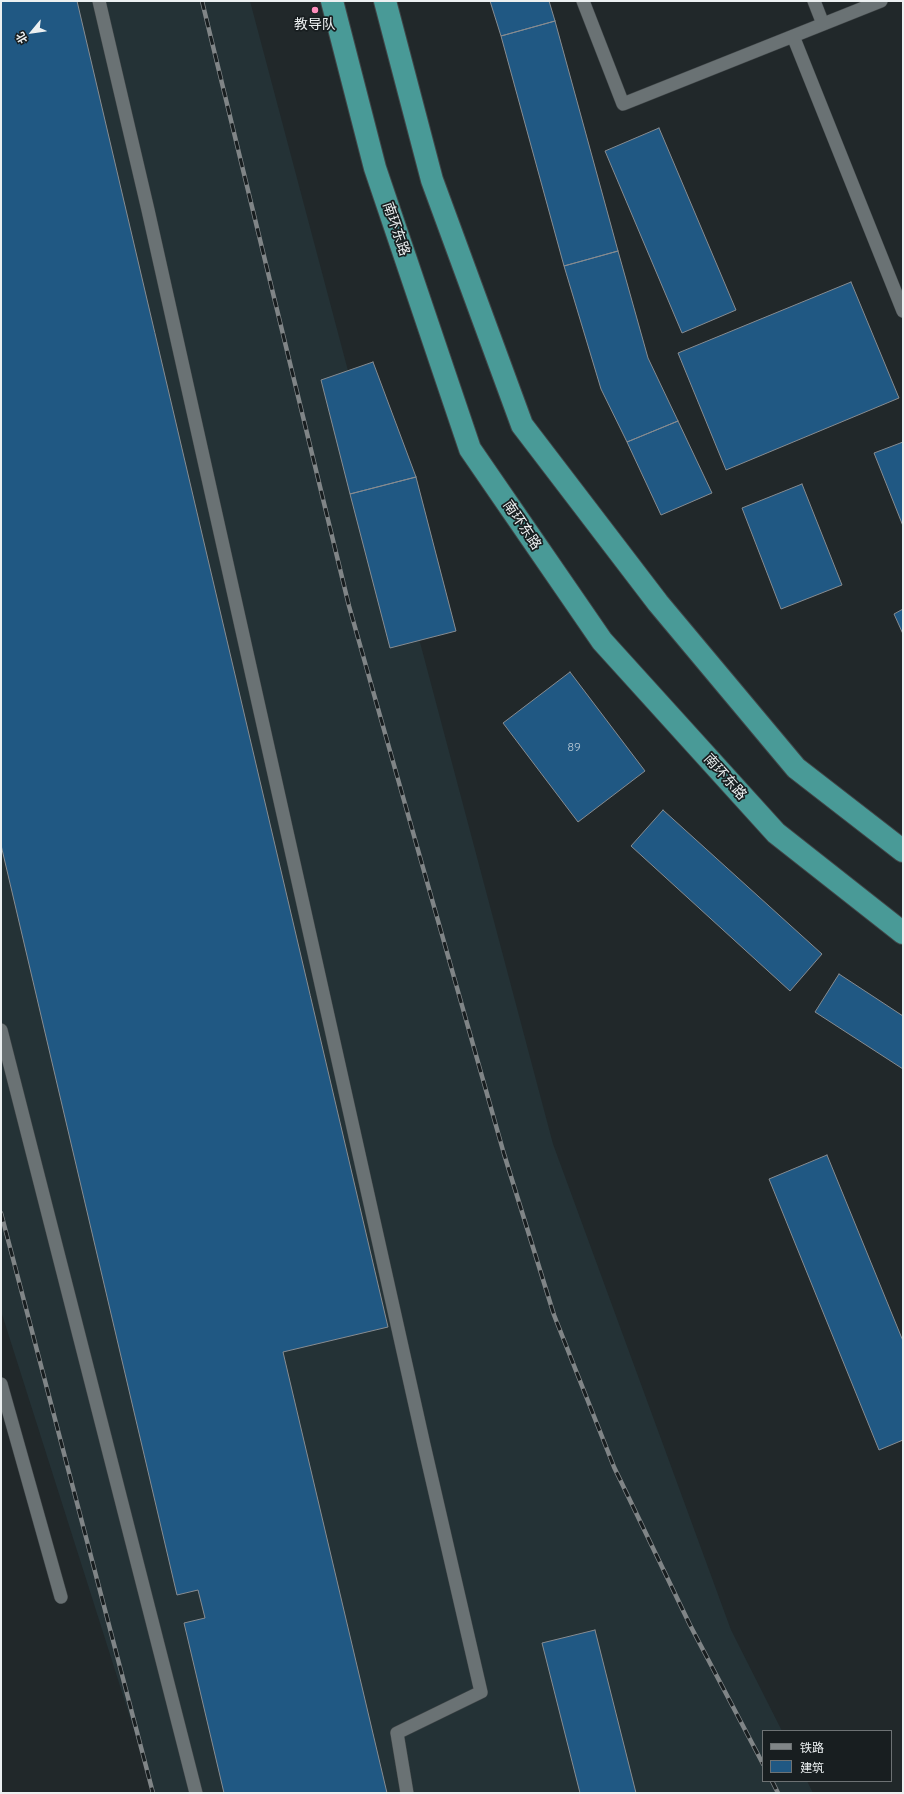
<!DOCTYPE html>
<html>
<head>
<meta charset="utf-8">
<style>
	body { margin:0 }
	#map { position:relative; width:904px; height:1794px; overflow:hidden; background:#21282a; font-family:Quicksand,"Noto Sans SC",sans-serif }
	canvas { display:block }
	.frame { position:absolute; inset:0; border:2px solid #ecf0f1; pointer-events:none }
	.legend { position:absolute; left:762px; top:1730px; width:130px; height:52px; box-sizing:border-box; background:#181e20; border:1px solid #6d7274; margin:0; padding:5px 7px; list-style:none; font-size:12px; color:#ecf0f1 }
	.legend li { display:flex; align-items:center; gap:8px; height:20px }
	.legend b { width:20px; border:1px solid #6d7274 }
	.north { position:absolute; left:12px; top:12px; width:40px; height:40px; -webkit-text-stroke:3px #181e20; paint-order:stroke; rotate:241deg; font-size:11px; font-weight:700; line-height:16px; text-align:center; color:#ecf0f1 }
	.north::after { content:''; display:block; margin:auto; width:14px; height:18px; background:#ecf0f1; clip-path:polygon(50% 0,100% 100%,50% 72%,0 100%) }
</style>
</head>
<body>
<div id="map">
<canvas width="904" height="1794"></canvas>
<div class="frame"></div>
<ul class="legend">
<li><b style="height:5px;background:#808587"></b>铁路</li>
<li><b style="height:11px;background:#205883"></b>建筑</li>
</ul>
<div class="north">北</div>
</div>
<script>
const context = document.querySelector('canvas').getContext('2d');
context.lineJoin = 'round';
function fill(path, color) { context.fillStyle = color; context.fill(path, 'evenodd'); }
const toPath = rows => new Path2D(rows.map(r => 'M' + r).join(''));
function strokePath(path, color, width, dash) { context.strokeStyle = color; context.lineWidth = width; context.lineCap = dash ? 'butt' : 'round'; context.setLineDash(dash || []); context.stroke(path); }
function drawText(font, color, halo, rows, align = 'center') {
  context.font = font + ' Quicksand,"Noto Sans SC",sans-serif'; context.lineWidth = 3.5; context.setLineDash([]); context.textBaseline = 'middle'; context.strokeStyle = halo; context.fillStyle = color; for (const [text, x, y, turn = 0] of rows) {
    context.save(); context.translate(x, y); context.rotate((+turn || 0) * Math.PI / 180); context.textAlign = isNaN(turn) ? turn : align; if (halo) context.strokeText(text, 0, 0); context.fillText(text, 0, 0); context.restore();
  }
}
fill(toPath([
	[1,1,250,1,553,1144,731,1630,782,1731,763,1731,763,1781,807,1781,813,1793,154,1793,1,1311]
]), '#243236');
const building = toPath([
	[1,1,77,1,388,1327,283,1352,387,1793,224,1793,184,1623,205,1618,198,1590,177,1595,1,845,1,1],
	[490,1,549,1,555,21,501,36,490,1],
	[555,21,618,251,564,266,501,36,555,21],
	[659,128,736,310,682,333,605,151,659,128],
	[618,251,648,358,678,421,627,442,601,389,564,266,618,251],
	[851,282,899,398,726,470,678,353,851,282],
	[373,362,416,477,350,494,321,380,373,362],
	[678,421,712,493,661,515,627,442,678,421],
	[903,442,903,526,874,453,903,442],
	[416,477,456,631,390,648,350,494,416,477],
	[802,484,842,585,781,609,742,508,802,484],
	[903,609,903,634,894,614,903,609],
	[570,672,645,771,578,822,503,723,570,672],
	[663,810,822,954,790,991,631,846,663,810],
	[839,974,903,1016,903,1069,815,1012,839,974],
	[827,1155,903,1341,903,1440,879,1450,769,1179,827,1155],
	[595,1630,636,1793,580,1793,542,1643,595,1630]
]);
fill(building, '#205883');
strokePath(building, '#878c91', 1);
const service = toPath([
	[99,1,148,210,424,1445,481,1692,397,1733,407,1793],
	[583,1,623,104,881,1],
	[814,1,823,24],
	[793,36,903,311],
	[1,1030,196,1793],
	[1,1384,61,1597]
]);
const trunk = toPath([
	[332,1,375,168,470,449,602,641,776,833,903,933],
	[385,1,432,180,522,425,658,603,796,768,903,851]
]);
strokePath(service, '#404648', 14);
strokePath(trunk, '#404648', 24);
strokePath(service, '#6a7274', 13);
strokePath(trunk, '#499a97', 22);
const rail = toPath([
	[202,1,349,606,504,1154,554,1315,614,1467,690,1625,763,1764],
	[1,1213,153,1793],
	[772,1781,778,1793]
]);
strokePath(rail, '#808587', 4.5);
strokePath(rail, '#181e20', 3, [9]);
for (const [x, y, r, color] of [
	[315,10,4,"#fe8ebc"]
]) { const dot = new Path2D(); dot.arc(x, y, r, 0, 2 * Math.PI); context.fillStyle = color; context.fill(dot); strokePath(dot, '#181e20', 1.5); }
drawText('12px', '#b9cad6', null, [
	["89",574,747]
]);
drawText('14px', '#ecf0f1', '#181e20', [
	["教导队",315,25]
]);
drawText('14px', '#ecf0f1', '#181e20', [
	["南环东路",396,229,71],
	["南环东路",522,525,56],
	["南环东路",725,777,48]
]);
</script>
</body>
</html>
